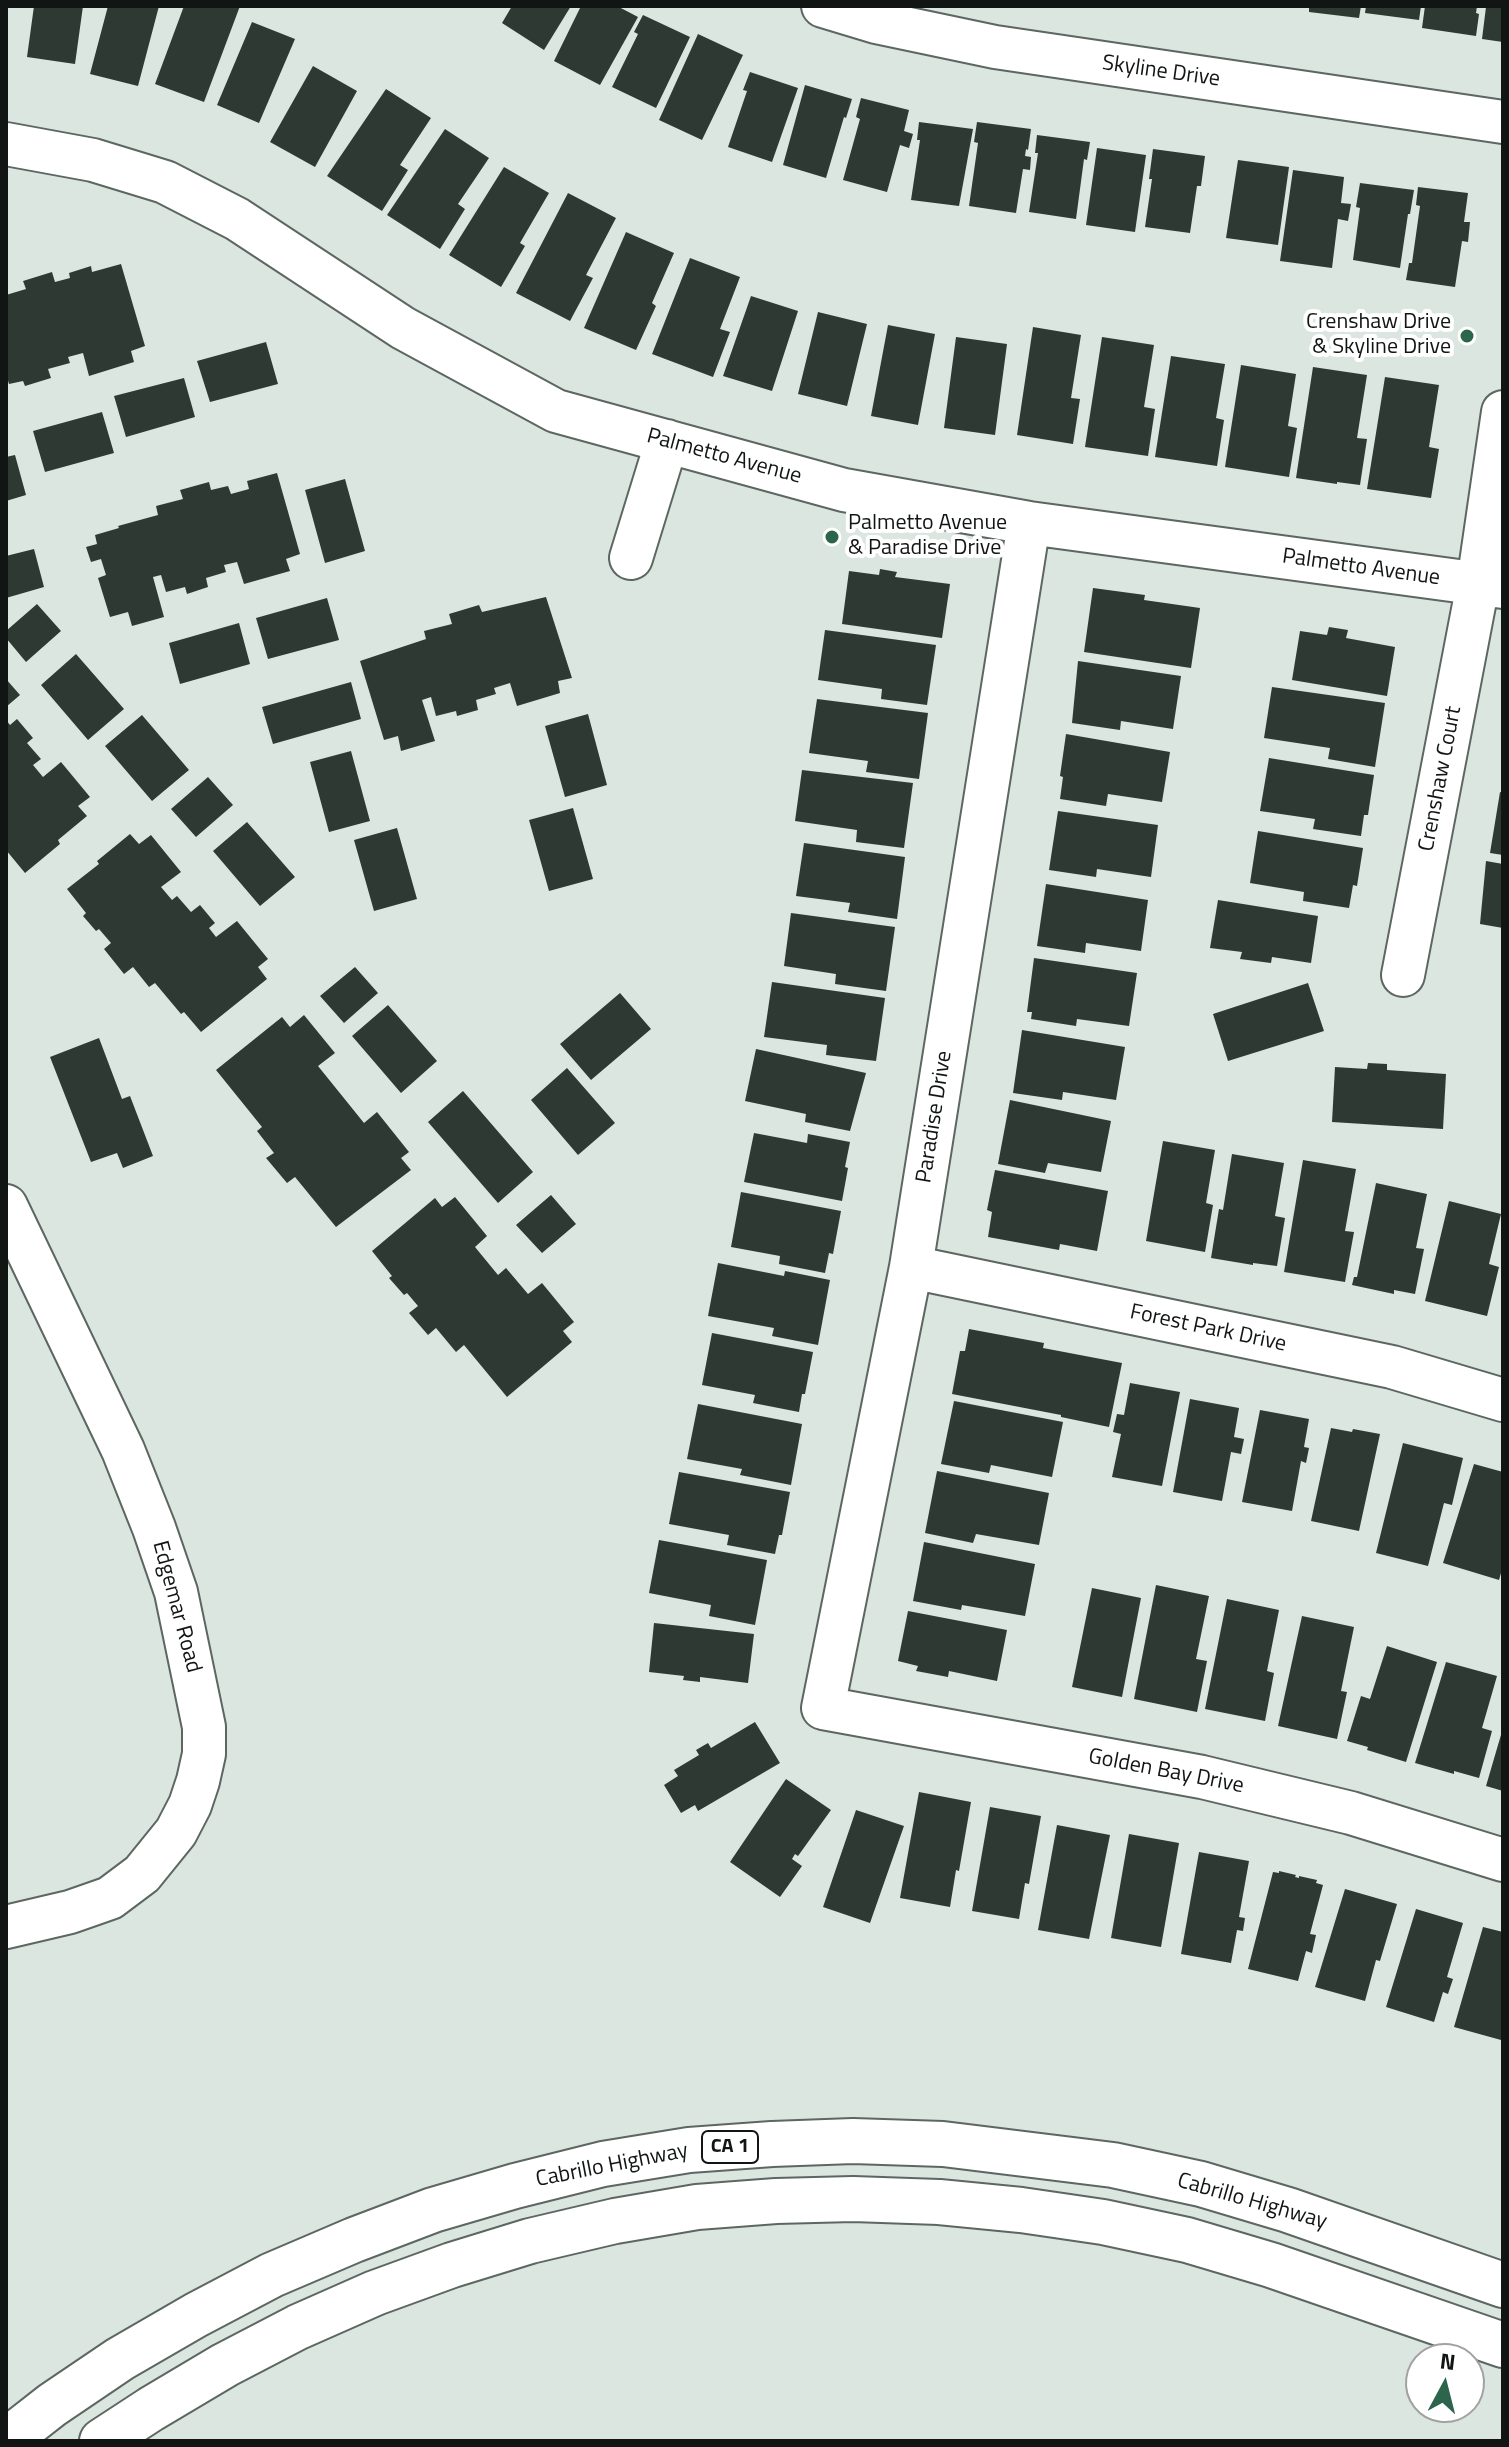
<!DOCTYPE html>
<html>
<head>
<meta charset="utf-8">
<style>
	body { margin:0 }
	#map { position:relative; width:1509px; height:2447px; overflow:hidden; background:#dae6df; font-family:"Titillium Web",sans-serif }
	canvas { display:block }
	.frame { position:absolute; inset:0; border:8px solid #111513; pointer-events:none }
	.north { position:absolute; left:1405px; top:2343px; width:80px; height:80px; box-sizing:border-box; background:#fff; border:2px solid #a0a1a1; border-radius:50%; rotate:7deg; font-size:22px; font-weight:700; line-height:32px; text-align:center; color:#111513 }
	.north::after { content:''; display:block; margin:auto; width:28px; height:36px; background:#2c644c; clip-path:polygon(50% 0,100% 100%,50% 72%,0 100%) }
</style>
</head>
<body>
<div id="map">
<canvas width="1509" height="2447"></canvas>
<div class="frame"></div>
<div class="north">N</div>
</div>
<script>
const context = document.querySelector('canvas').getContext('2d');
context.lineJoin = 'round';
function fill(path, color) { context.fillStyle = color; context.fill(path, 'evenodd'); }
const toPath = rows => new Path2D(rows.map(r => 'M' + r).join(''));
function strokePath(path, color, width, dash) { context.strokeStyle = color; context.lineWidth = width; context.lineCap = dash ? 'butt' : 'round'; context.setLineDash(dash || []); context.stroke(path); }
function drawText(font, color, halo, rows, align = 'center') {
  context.font = font + ' "Titillium Web",sans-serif'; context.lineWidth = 8; context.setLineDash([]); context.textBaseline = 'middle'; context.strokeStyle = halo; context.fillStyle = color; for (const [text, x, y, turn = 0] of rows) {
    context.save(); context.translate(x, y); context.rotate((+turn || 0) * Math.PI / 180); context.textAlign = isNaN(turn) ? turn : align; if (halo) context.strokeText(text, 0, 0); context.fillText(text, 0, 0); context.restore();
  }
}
fill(toPath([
	[34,6,83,6,75,64,27,57],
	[108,6,159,6,138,86,90,74],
	[184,6,240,6,204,102,155,84],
	[512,6,571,6,544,50,502,23],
	[581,6,617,6,638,17,600,85,554,61],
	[1309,6,1361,6,1359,18,1309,12],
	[1366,6,1421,6,1419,20,1365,13],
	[1425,6,1477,6,1476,13,1479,14,1476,36,1422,28],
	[1503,6,1503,42,1482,39,1486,7],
	[643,15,690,37,656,108,612,87,638,34,634,32],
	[252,22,295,39,259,123,217,105],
	[698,34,743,55,702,140,659,120],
	[313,66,357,91,315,167,270,142],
	[750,72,798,88,772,162,728,147,747,91,743,90],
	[805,85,852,99,846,118,844,117,826,178,783,165],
	[386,89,431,118,400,165,408,170,382,211,327,176],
	[861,98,909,110,904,131,913,134,909,148,900,145,887,192,843,180,860,119,856,117],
	[919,122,973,129,959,206,911,200,920,140,917,140],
	[977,122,1031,129,1028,150,1026,149,1025,156,1031,157,1030,170,1023,169,1016,213,969,206,978,143,974,142],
	[445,129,489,158,458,204,465,209,440,249,387,215],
	[1037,135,1090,142,1087,160,1084,159,1076,219,1029,212,1038,153,1035,153],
	[1097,148,1146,155,1135,232,1086,225],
	[1153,149,1205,156,1201,186,1197,186,1190,233,1145,227,1152,179,1149,179],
	[1238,160,1289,167,1278,245,1226,238],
	[504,167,549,193,520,243,525,246,501,287,449,255],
	[1293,170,1344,177,1341,203,1351,204,1348,221,1338,219,1332,268,1280,261],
	[1360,183,1414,190,1410,214,1408,214,1400,268,1353,260,1360,208,1356,207],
	[1418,187,1468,193,1464,222,1470,222,1468,242,1462,241,1455,287,1406,280,1409,263,1412,263,1420,206,1416,205],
	[568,193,616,218,586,275,593,278,570,321,516,293],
	[626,232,674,253,652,303,656,306,636,350,584,328],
	[690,258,740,277,720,329,730,332,713,377,652,354],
	[121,264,145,346,131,351,134,362,89,376,83,353,68,357,70,363,48,369,51,378,25,386,23,381,9,384,6,374,6,295,26,289,23,281,52,272,55,282,70,278,69,273,91,266,92,272],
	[751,296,798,311,772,391,723,376],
	[818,312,867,324,847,406,798,394],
	[888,325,935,334,918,425,871,416],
	[1033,327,1081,335,1071,398,1080,399,1073,444,1017,435],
	[956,337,1007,344,995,435,944,428],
	[1102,337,1154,345,1144,407,1155,409,1148,456,1085,447],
	[266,342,278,384,210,402,197,361],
	[1171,356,1225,364,1216,418,1224,420,1217,466,1155,457],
	[1241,365,1296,374,1288,426,1297,428,1289,477,1225,467],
	[1313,367,1367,375,1357,438,1367,439,1360,485,1337,482,1337,484,1296,478],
	[1385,377,1439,385,1429,447,1439,449,1431,498,1367,489],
	[184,378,195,417,126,437,114,396],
	[102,412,114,453,45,472,33,431],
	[15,455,26,495,6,501,6,457],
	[277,473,300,554,286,559,290,571,244,584,237,562,224,565,226,572,206,578,208,587,187,594,185,587,166,592,161,575,153,577,164,617,132,626,128,612,110,617,98,578,106,575,101,559,91,562,86,547,97,544,95,535,119,528,118,526,158,515,156,506,183,499,180,490,209,482,211,490,228,486,231,494,249,489,247,481],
	[345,479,365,551,325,563,305,490],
	[34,549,44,587,6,598,6,556],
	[880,569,897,572,895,577,950,584,942,638,842,624,849,571,879,575],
	[1093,588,1145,595,1144,600,1200,608,1191,668,1084,652],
	[546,597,572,678,558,681,560,693,517,706,510,683,494,688,496,694,476,700,478,710,457,716,456,711,436,716,431,697,422,700,435,741,401,751,398,736,384,740,360,661,426,639,424,631,452,624,449,614,479,605,482,612],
	[327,598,339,640,268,659,256,618],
	[37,604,61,631,26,662,6,638,6,631],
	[239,623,250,664,180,684,169,643],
	[1329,627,1348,630,1346,638,1395,647,1387,696,1292,680,1300,631,1327,635],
	[825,630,936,645,927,705,881,699,882,689,818,680],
	[76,654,124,709,88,740,41,685],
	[1078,661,1181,676,1173,729,1121,721,1120,730,1072,723],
	[6,679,20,695,6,707],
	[351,682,361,719,273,744,262,707],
	[1272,687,1385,703,1375,767,1328,759,1330,748,1264,738],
	[817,699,928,713,919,779,866,772,868,761,809,753],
	[588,714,607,785,565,797,545,726],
	[142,715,189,770,152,801,105,746],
	[17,719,33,738,27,743,41,759,33,765,43,777,61,762,90,797,78,806,87,816,58,840,60,844,25,873,6,850,6,720,10,725],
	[1066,734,1170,752,1162,802,1108,794,1106,806,1060,799,1063,777,1060,776],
	[351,751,370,821,329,832,310,762],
	[1269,758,1374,775,1368,815,1364,815,1361,836,1313,829,1315,819,1260,811],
	[802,770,913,783,904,848,856,842,857,830,795,821],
	[208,777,233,805,196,837,171,809],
	[1500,792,1503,793,1503,855,1490,853],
	[573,808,593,879,549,891,529,820],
	[1058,811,1158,825,1151,877,1097,869,1096,877,1049,870],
	[247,822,295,877,260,906,213,851],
	[397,828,417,899,374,911,354,840],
	[1258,831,1363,848,1357,886,1353,885,1349,908,1303,901,1304,892,1250,883],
	[130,834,139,844,151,835,181,872,161,887,172,900,177,896,191,912,200,905,215,923,209,928,216,937,237,921,268,959,258,967,267,979,201,1032,184,1012,181,1014,155,983,149,987,133,967,124,974,104,949,111,943,99,929,96,931,83,916,86,913,67,889,99,864,97,861],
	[804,843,905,857,897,919,848,912,850,903,796,896],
	[1486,861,1503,864,1503,928,1480,924],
	[1046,884,1148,900,1141,951,1086,943,1085,953,1037,946],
	[1218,900,1318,916,1311,963,1272,957,1271,963,1240,959,1242,952,1210,948],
	[791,913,895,927,886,991,835,984,836,974,784,966],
	[1034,958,1137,973,1129,1026,1077,1019,1076,1026,1031,1019,1032,1012,1027,1012],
	[355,967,378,993,344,1023,320,996],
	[772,982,885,998,876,1061,826,1055,827,1045,764,1037],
	[1308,983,1324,1031,1228,1061,1213,1014],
	[620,993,651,1029,591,1080,560,1044],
	[388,1005,437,1061,401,1093,352,1036],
	[304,1015,335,1053,318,1066,364,1123,377,1112,409,1152,401,1158,411,1170,336,1227,295,1177,287,1183,266,1158,274,1153,257,1131,262,1127,216,1070,282,1017,290,1027],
	[1022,1030,1125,1047,1116,1100,1063,1092,1062,1100,1013,1093],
	[99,1038,122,1099,130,1096,153,1156,123,1168,117,1153,91,1162,50,1057],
	[756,1049,866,1073,850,1131,805,1122,806,1114,745,1101],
	[1368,1063,1387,1064,1387,1070,1446,1074,1443,1129,1332,1122,1335,1067,1367,1069],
	[567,1068,615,1123,578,1155,531,1100],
	[463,1091,533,1172,498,1203,428,1122],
	[1010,1100,1111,1121,1101,1172,1048,1163,1045,1173,998,1164],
	[754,1133,807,1143,808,1134,850,1142,845,1167,848,1168,842,1201,744,1182],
	[1163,1141,1215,1150,1206,1203,1213,1205,1205,1252,1146,1241],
	[1232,1154,1284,1163,1275,1216,1285,1218,1277,1266,1253,1263,1253,1265,1211,1258,1219,1209,1223,1210],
	[1303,1160,1356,1169,1345,1231,1354,1232,1345,1282,1284,1272],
	[995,1170,1108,1191,1097,1251,1060,1244,1059,1250,988,1237,992,1212,987,1210],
	[1376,1183,1427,1194,1416,1248,1424,1249,1415,1294,1394,1290,1394,1294,1352,1285,1354,1277,1357,1277],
	[741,1192,841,1211,833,1254,829,1253,825,1273,779,1264,780,1256,731,1247],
	[551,1195,576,1224,542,1253,516,1225],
	[455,1197,487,1236,475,1247,498,1275,506,1268,528,1294,542,1283,574,1322,563,1331,572,1342,507,1397,464,1345,456,1352,436,1328,428,1335,409,1313,418,1306,407,1293,404,1295,389,1278,392,1276,372,1251,435,1198,442,1207],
	[1449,1201,1501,1214,1489,1264,1499,1267,1487,1316,1425,1301],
	[718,1263,784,1276,785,1271,830,1280,818,1345,772,1336,774,1328,708,1316],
	[969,1329,1044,1343,1043,1348,1122,1363,1109,1427,1061,1417,1061,1415,952,1394,960,1351,965,1351],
	[712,1333,813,1352,805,1394,802,1394,799,1412,753,1403,755,1395,702,1385],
	[1130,1383,1180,1392,1162,1486,1112,1477,1121,1434,1113,1432,1117,1414,1124,1415],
	[1190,1399,1239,1408,1234,1437,1244,1439,1241,1454,1231,1452,1222,1501,1173,1492],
	[954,1401,1063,1422,1052,1477,991,1465,989,1473,941,1464],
	[698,1404,802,1424,791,1485,740,1475,742,1469,687,1459],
	[1260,1410,1309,1419,1304,1447,1309,1448,1306,1463,1301,1461,1292,1511,1242,1502],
	[1331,1428,1352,1432,1353,1429,1380,1434,1359,1531,1311,1521],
	[1403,1443,1463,1458,1452,1505,1444,1503,1428,1566,1376,1553],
	[1474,1464,1503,1472,1503,1566,1499,1580,1443,1563],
	[937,1471,1049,1493,1039,1545,976,1534,973,1543,925,1533],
	[679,1472,790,1492,782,1535,779,1535,775,1554,727,1545,729,1535,669,1524],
	[659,1540,767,1560,755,1625,709,1616,711,1605,649,1593],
	[924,1542,1035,1564,1025,1616,962,1605,961,1610,913,1601],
	[1156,1585,1209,1596,1196,1659,1207,1661,1197,1712,1134,1699],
	[1092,1588,1141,1598,1122,1697,1072,1687],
	[1227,1599,1279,1610,1267,1671,1274,1673,1265,1721,1205,1709],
	[908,1611,1007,1630,997,1681,949,1671,948,1677,916,1671,918,1666,898,1661],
	[1302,1616,1354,1627,1341,1691,1347,1692,1337,1739,1278,1726],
	[654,1623,754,1634,748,1683,700,1677,700,1682,683,1680,684,1676,649,1672],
	[1387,1646,1437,1662,1406,1762,1367,1750,1368,1747,1347,1741,1361,1696,1370,1699],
	[1446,1662,1497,1676,1482,1728,1492,1731,1479,1778,1454,1771,1454,1774,1415,1763],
	[755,1722,780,1763,698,1811,695,1805,681,1813,664,1785,678,1776,674,1770,699,1755,696,1750,708,1743,711,1748],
	[1503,1728,1503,1791,1486,1786],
	[786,1779,831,1810,798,1856,795,1854,792,1859,802,1866,780,1897,730,1862],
	[919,1792,971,1802,959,1871,956,1870,950,1907,900,1898],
	[990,1807,1041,1816,1029,1884,1025,1883,1019,1919,972,1911],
	[856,1810,904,1826,870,1923,823,1907],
	[1057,1825,1110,1835,1089,1939,1038,1930],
	[1129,1834,1179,1843,1161,1947,1111,1938],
	[1199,1852,1249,1861,1239,1917,1245,1918,1243,1931,1237,1930,1231,1963,1181,1954],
	[1279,1871,1296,1875,1295,1877,1299,1878,1299,1876,1317,1880,1316,1883,1323,1885,1310,1934,1316,1935,1312,1953,1306,1951,1298,1981,1248,1969,1273,1872,1279,1873],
	[1345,1889,1397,1904,1380,1961,1376,1960,1365,2001,1315,1987],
	[1416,1909,1463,1923,1447,1977,1453,1979,1448,1994,1443,1992,1434,2022,1386,2007],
	[1483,1927,1503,1932,1503,2033,1501,2040,1454,2027]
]), '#2f3934');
const minor = toPath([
	[823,6,876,22,995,47,1503,122],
	[6,144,93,160,165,182,237,219,403,328,556,411,844,490,1029,523,1503,587],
	[1029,523,911,1267,823,1708,1202,1777,1351,1813,1503,1860],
	[631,558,667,441],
	[1403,975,1478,584,1503,412],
	[6,1206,123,1450,154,1528,176,1592,204,1727,204,1754,198,1781,190,1805,176,1832,142,1874,110,1898,70,1912,6,1927],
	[911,1267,1392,1367,1503,1400]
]);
const highway = toPath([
	[6,2441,52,2405,120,2359,196,2315,272,2275,354,2240,433,2210,515,2186,603,2164,689,2150,772,2144,853,2141,943,2144,1113,2165,1201,2184,1288,2210,1503,2285],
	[102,2441,151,2409,225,2365,298,2327,375,2293,452,2265,530,2241,615,2221,697,2207,776,2201,853,2199,939,2202,1021,2210,1103,2222,1187,2240,1271,2265,1503,2345]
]);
strokePath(minor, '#5d6762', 46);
strokePath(highway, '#5d6762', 48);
strokePath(minor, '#fff', 42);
strokePath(highway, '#fff', 44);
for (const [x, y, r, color] of [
	[1467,336,8,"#2c644c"],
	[832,537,8,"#2c644c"]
]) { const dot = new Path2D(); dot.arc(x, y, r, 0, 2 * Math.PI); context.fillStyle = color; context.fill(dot); strokePath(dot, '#fff', 3); }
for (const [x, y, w] of [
	[730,2147,56]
]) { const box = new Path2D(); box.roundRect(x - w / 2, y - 16, w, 32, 6); context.fillStyle = '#fff'; context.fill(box); strokePath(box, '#111513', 2); }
drawText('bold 20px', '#111513', null, [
	["CA 1",730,2147]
]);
drawText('22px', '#111513', '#fff', [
	["Skyline Drive",1161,72,8],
	["Palmetto Avenue",724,457,15],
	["Palmetto Avenue",1361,568,8],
	["Crenshaw Court",1441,779,-79],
	["Paradise Drive",935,1117,-81],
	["Forest Park Drive",1208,1329,12],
	["Edgemar Road",176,1607,75],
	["Golden Bay Drive",1166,1772,11],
	["Cabrillo Highway",612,2166,-11],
	["Cabrillo Highway",1252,2202,16]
]);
drawText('22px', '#111513', '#fff', [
	["Crenshaw Drive",1451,323],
	["& Skyline Drive",1451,348],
	["Palmetto Avenue",848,524,"left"],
	["& Paradise Drive",848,549,"left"]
], 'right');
</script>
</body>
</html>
